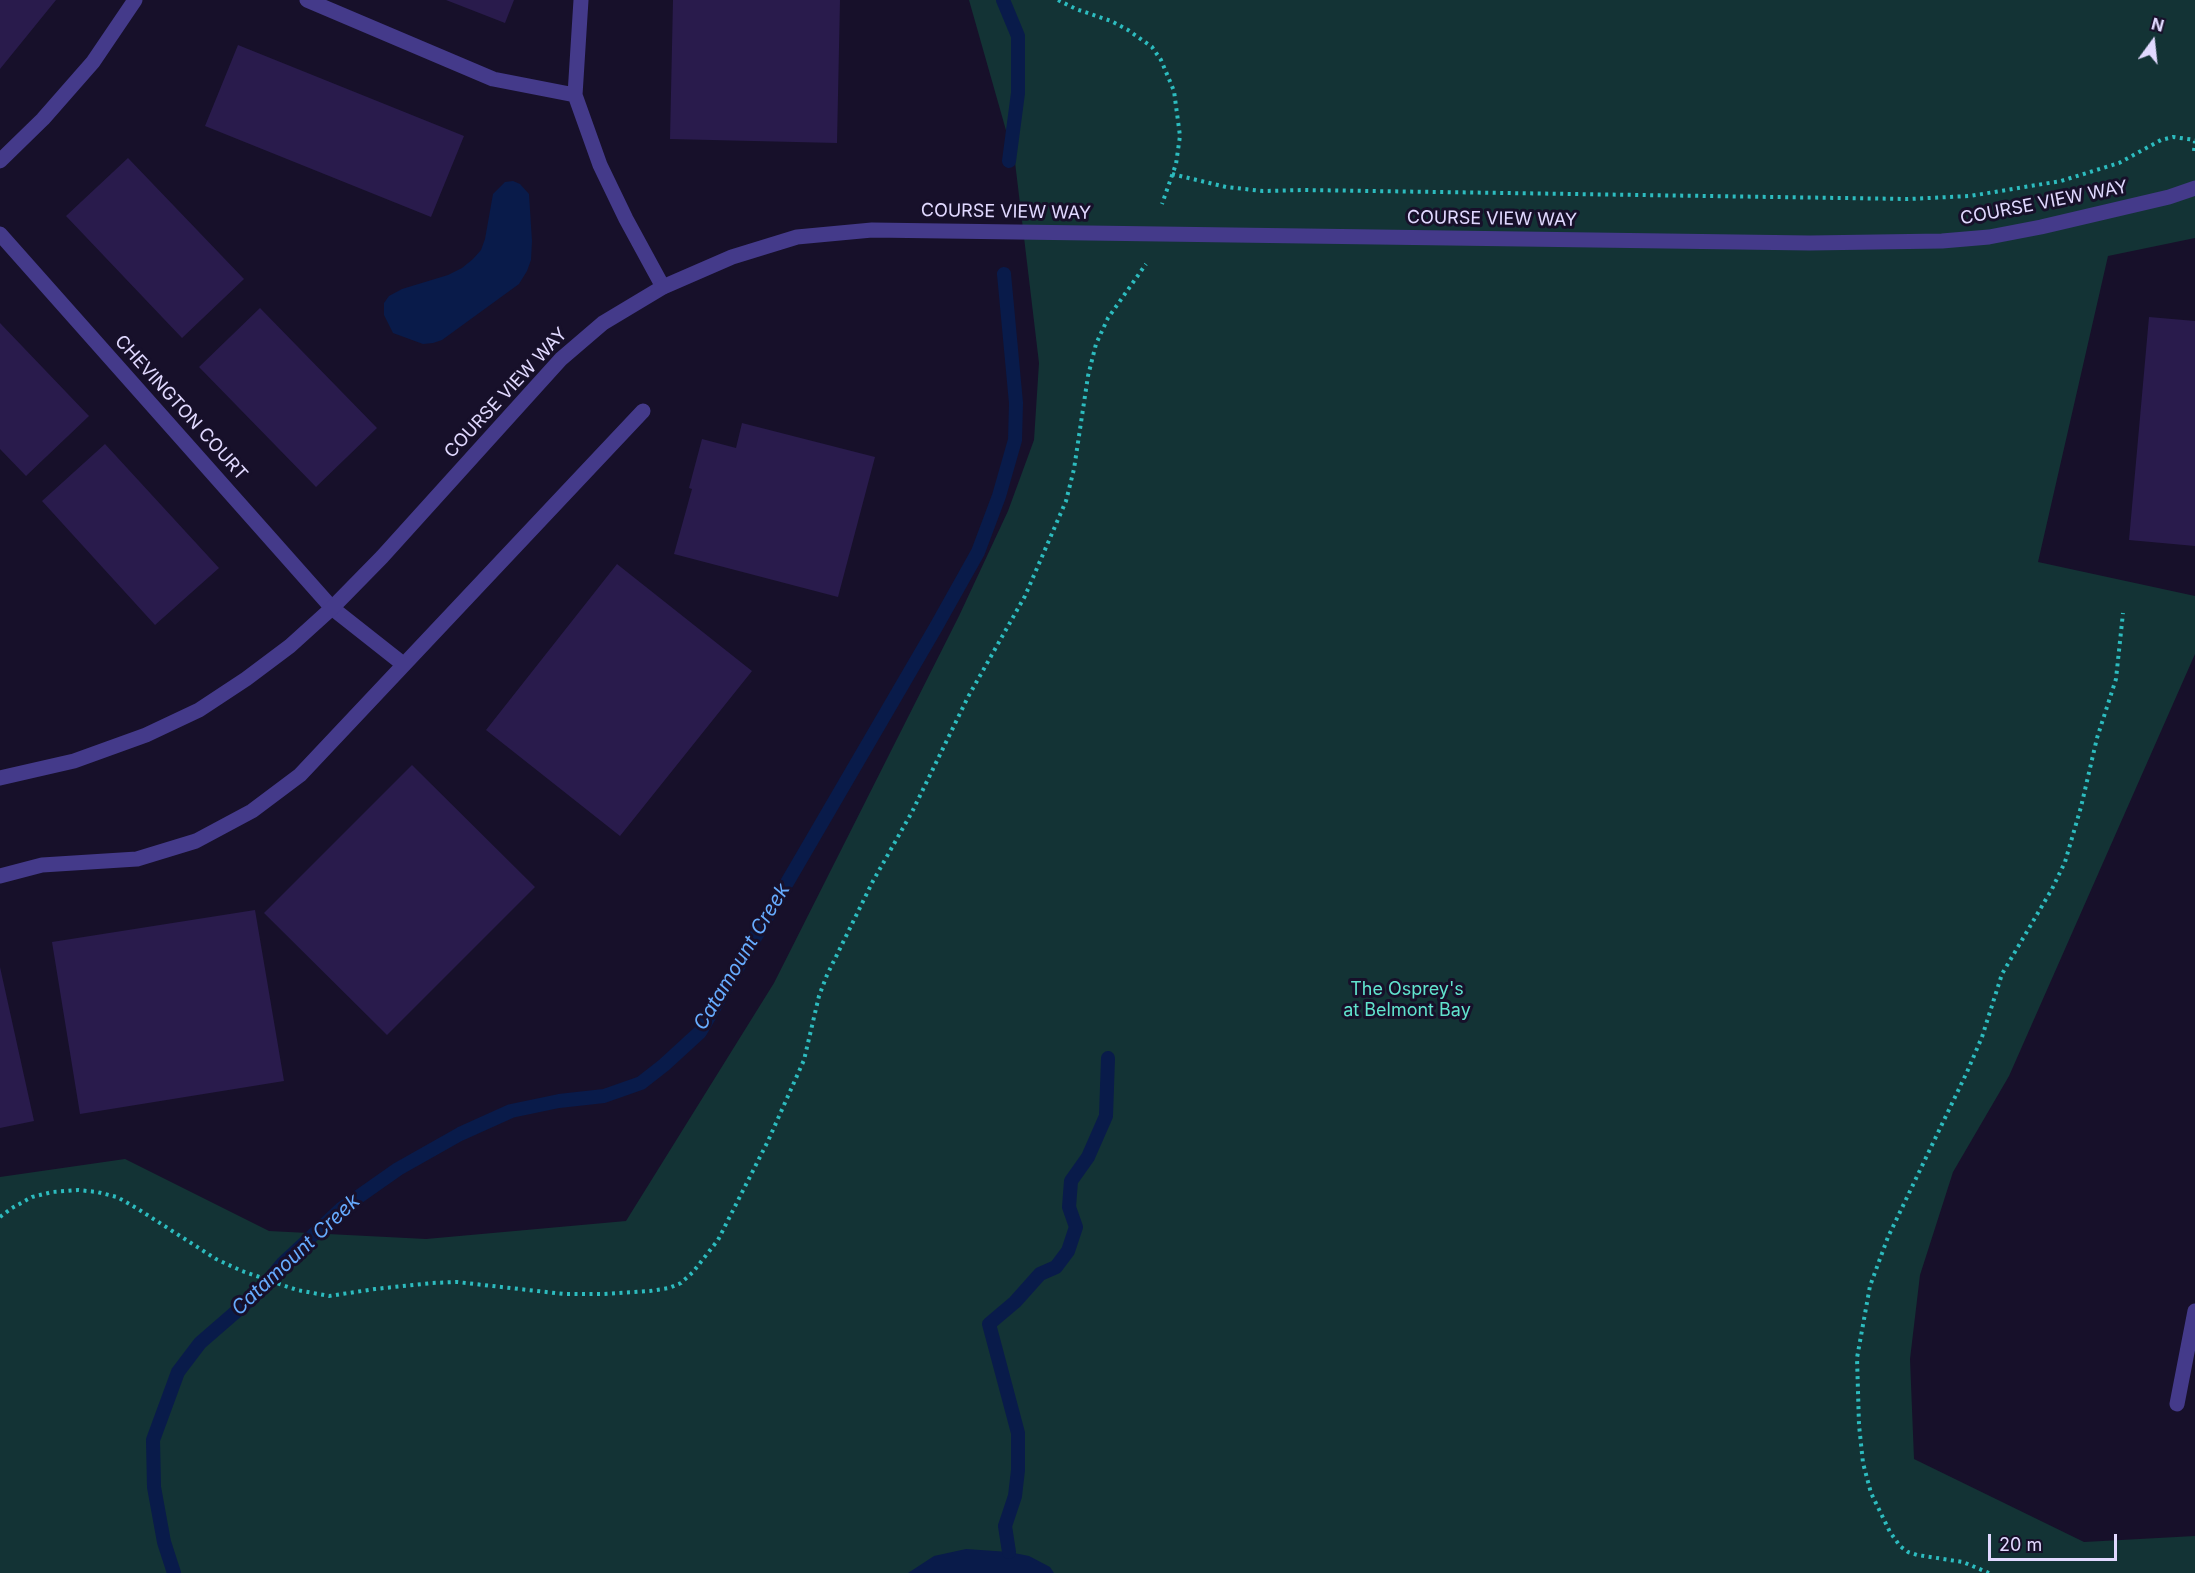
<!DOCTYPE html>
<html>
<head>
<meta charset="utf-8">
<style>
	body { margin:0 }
	#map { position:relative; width:2195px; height:1573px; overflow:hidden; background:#17102a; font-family:Inter,sans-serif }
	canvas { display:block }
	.north { position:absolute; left:2123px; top:12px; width:60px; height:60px; -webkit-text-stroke:4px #17102a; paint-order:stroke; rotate:15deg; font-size:16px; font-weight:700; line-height:24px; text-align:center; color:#e1d9ff }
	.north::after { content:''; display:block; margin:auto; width:21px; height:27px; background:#e1d9ff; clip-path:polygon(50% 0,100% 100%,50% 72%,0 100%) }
	.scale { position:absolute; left:1988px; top:1534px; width:129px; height:27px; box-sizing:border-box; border:3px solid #e1d9ff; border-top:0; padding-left:8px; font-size:18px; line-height:21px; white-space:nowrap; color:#e1d9ff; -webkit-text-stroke:4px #17102a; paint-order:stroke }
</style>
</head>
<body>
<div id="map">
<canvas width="2195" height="1573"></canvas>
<div class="north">N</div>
<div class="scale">20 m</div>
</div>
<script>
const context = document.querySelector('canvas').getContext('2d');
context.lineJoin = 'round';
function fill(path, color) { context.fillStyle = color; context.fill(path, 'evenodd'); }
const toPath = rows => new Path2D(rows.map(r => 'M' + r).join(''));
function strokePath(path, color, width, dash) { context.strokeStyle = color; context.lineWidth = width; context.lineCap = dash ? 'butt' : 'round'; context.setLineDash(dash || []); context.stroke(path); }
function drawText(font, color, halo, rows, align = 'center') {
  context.font = font + ' Inter,sans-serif'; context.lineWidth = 6; context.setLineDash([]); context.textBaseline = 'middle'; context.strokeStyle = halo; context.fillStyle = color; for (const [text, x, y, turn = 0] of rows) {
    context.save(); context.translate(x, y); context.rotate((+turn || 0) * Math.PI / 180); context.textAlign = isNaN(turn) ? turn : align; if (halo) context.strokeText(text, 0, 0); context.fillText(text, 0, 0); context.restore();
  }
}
fill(toPath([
	[969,0,2195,0,2195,238,2108,256,2038,562,2195,596,2195,654,2009,1076,1953,1172,1920,1275,1910,1359,1914,1459,2084,1542,2195,1536,2195,1573,0,1573,0,1177,125,1159,269,1231,426,1239,626,1221,774,983,959,616,1008,511,1034,440,1039,363,1015,162]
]), '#133335');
fill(toPath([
	[513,181,520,184,529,194,532,241,531,260,527,271,519,284,442,340,433,343,423,344,393,333,384,315,384,303,389,296,402,289,448,275,462,268,473,259,481,250,485,239,493,194,505,182],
	[966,1549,1009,1552,1029,1556,1050,1567,1054,1573,908,1573,934,1556]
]), '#091b4a');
strokePath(toPath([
	[1003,0,1018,36,1018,93,1009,161],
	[1009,1552,1005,1526,1015,1496,1018,1470,1018,1433,989,1324,1015,1302,1040,1274,1056,1267,1068,1251,1076,1227,1069,1207,1071,1181,1088,1157,1106,1116,1108,1058],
	[174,1573,164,1542,154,1487,153,1440,178,1372,200,1343,261,1290,283,1263,341,1209,398,1169,460,1134,511,1111,559,1101,604,1096,641,1083,664,1065,700,1032,936,627,978,552,999,496,1015,440,1016,403,1004,274]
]), '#091b4a', 14);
fill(toPath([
	[0,0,56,0,0,69],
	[446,0,514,0,505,23],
	[673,0,840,0,837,143,670,139],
	[238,45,464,136,431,217,205,126],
	[128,158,244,279,182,338,66,216],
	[260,308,377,428,316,487,199,367],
	[2149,317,2195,321,2195,546,2129,540],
	[0,323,89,416,26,476,0,449],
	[742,423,875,457,838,597,674,554,692,489,689,488,702,439,736,448],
	[105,444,219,568,155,625,42,501],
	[617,564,752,671,620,836,486,730],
	[412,765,535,887,387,1035,264,913],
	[255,910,284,1081,80,1114,52,942],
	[0,967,34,1121,0,1128]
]), '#291b4c');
strokePath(toPath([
	[1058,0,1076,9,1111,21,1128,30,1152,47,1161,60,1174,91,1180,136,1176,164,1162,204],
	[2194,151,2195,141],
	[1172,174,1226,187,1263,191,1304,190,1908,199,1970,196,2061,181,2119,163,2161,140,2173,137,2195,140],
	[0,1217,12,1208,32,1197,52,1192,78,1190,97,1192,117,1197,138,1209,216,1259,242,1271,297,1290,329,1296,375,1289,432,1283,457,1282,564,1294,603,1294,650,1291,669,1288,681,1283,693,1272,718,1240,768,1141,804,1060,819,996,827,975,873,881,912,812,968,697,1025,596,1066,501,1074,469,1088,376,1096,344,1108,318,1146,264],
	[1989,1573,1963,1562,1917,1555,1908,1552,1900,1546,1890,1532,1871,1493,1863,1463,1859,1425,1857,1358,1870,1286,1888,1237,1967,1072,1982,1037,2002,974,2052,889,2065,862,2081,807,2097,738,2116,679,2123,613]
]), '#2dbcbf', 4, [3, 4.5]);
strokePath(toPath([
	[332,608,403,664],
	[0,876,42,865,137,859,196,841,252,811,300,775,643,411]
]), '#443a8a', 15);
strokePath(toPath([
	[307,0,493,79,575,95],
	[581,0,575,95,600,165,626,219,663,287],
	[0,161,43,119,93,62,135,0],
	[0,234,332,608],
	[2177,1404,2195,1311]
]), '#443a8a', 15);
strokePath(toPath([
	[0,778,74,761,146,735,199,710,246,679,290,646,332,608,382,557,561,359,603,323,663,287,732,257,797,237,872,230,1810,243,1942,241,1989,237,2041,227,2169,197,2195,188]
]), '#443a8a', 15);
drawText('18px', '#e1d9ff', '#17102a', [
	["COURSE VIEW WAY",2044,203,-11],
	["COURSE VIEW WAY",1006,212,1],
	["COURSE VIEW WAY",1492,219,1],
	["COURSE VIEW WAY",506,393,-47],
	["CHEVINGTON COURT",181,408,48]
]);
drawText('18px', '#61e4ce', '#17102a', [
	["The Osprey's",1407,990],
	["at Belmont Bay",1407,1011]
]);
drawText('italic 20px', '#67acff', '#17102a', [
	["Catamount Creek",742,957,-59],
	["Catamount Creek",296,1255,-43]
]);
</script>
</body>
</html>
